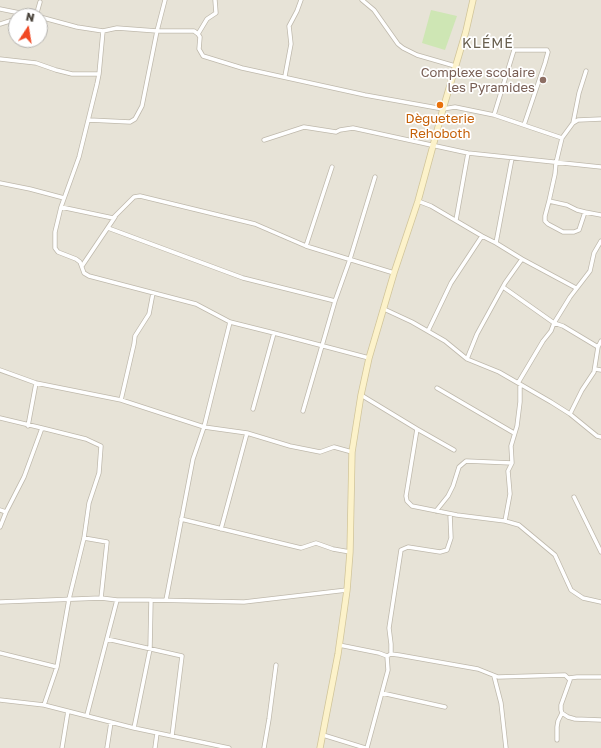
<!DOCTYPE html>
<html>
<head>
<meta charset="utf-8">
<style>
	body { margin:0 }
	#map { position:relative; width:601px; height:748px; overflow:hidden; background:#f4f1e9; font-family:"Golos Text",sans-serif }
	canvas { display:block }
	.north { position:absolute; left:8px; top:8px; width:40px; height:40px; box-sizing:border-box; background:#fff; border:1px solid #b5b3af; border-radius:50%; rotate:12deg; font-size:11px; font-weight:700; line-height:16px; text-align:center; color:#474138 }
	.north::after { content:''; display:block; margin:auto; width:14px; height:18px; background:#f14823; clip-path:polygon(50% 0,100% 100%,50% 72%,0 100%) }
</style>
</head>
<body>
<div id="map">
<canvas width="601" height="748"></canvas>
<div class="north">N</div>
</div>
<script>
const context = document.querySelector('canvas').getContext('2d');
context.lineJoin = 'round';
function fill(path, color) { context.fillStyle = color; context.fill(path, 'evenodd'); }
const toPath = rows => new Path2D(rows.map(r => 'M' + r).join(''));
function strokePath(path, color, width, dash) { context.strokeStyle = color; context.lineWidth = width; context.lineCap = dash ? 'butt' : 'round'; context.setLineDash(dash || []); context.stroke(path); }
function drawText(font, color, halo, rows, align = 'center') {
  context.font = font + ' "Golos Text",sans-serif'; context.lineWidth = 3.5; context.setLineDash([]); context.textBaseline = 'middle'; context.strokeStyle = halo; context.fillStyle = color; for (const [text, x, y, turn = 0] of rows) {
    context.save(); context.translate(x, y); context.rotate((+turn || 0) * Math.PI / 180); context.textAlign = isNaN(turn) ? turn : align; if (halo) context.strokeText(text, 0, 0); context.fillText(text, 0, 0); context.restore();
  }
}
fill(toPath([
	[0,0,601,0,601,748,0,748],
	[16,16,40,16,40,40,16,40]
]), '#e7e3d7');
fill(toPath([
	[431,10,457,16,445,50,422,43]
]), '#cee6b4');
const street = toPath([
	[362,0,374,10,398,44,403,48,417,55,455,66],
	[0,9,35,16],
	[36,16,40,2],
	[40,17,77,27,103,31,117,28,157,31,194,31,198,34,200,37,199,49,203,56,242,68,365,95,443,109,455,107,494,115,562,138],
	[0,24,16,19],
	[103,31,99,74,97,84,79,157,61,207,55,232,55,248,58,252,76,259,80,262,84,273,89,276,196,304,230,322,274,333,369,358],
	[198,34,207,19,216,13,215,0],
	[0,59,36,63,56,70,72,74,99,74],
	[285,76,291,44,289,26,297,11,301,0],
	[494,115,514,50,547,50,548,52,545,63,524,125],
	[89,120,130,122,135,119,142,106,157,31,165,0],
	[573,123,579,93,586,71],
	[264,140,304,127,336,132,340,130,353,128,468,153,601,167],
	[0,183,30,189,64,198],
	[418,201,431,206,482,236,496,243,522,259,576,288],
	[549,201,545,216,545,221,548,224,563,232,574,232,579,230,585,212,577,210,567,205,549,201,555,174,556,163,562,138,573,123,578,120,601,119],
	[61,207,113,218,134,197,140,196,255,224,306,246,394,273],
	[585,212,601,215],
	[456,220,468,153],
	[108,228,243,278,335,301],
	[496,243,512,158],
	[306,246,332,167],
	[82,266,115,217],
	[503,287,554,323,570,297,590,271,594,253,601,241],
	[384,309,412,322,445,341,467,359,499,372,551,402,570,414,597,436,601,437],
	[428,331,451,283,482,236],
	[467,359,477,334,505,283,522,259],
	[595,369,601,370],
	[0,370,36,383,121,400,204,427,247,433,290,446,320,452,334,447,352,452],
	[518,383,543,341,551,331,554,323,563,326,598,347,601,341],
	[437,388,514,433],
	[361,395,417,429,406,496,407,501,412,506,457,515,505,521,519,525,555,555,571,590,583,598,601,602],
	[121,400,134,344,135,336,149,314,153,293],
	[253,409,274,333],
	[303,411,335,301,350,259,375,177],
	[570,414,582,390,594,372,598,347],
	[0,418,42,428],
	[28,426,36,383],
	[417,429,454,450],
	[574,497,601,552],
	[0,510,6,512,24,477,42,428,86,439,101,446,99,473,89,503,84,538,69,599,57,667],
	[436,511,448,496,453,486,459,467,466,461,512,463],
	[181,519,301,548,316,543,333,549,350,552],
	[505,521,510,494,508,471,512,463,511,446,517,426,520,402,520,384],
	[0,527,6,512],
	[221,529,247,433],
	[84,538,107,542,101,598],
	[166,600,193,459,204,427,230,322],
	[0,602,101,598,117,600,151,600,244,602,347,590],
	[107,639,182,656,172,736],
	[339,645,379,653,387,656,388,670,367,748],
	[0,653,57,667,44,705],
	[391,654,391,644,389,628,401,550,408,547,440,552,447,550,451,538,450,514],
	[387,656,391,654,399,655,478,669,498,677,565,675,570,680,561,705,561,710,562,713,568,717,575,719,601,720],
	[494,676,501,703,506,748],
	[569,678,577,677,601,677],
	[382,693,445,707],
	[0,700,44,705,134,728,229,748],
	[87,715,117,600],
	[134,728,150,649,151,600],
	[323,735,365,748],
	[557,740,557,727,558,721,562,713],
	[62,748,68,711],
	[107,748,111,722],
	[155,748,157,733],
	[264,748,269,719,276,665]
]);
const secondary = toPath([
	[320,748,338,654,347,590,350,552,352,452,361,395,369,358,394,273,418,201,443,109,466,31,473,0]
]);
strokePath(street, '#bfb9ac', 5);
strokePath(secondary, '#d1c59a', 7);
strokePath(street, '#fff', 3.5);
strokePath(secondary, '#fcf2ca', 5.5);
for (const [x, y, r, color] of [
	[543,80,4,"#8d6e63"],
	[440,105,4,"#e8710a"]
]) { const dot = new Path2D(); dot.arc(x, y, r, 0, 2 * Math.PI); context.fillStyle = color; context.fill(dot); strokePath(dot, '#fff', 1.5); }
drawText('13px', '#785e54', '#fff', [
	["Complexe scolaire",535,73],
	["les Pyramides",535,88]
], 'right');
drawText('13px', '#c56008', '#fff', [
	["Dègueterie",440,119],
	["Rehoboth",440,134]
]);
context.letterSpacing = '1px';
drawText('14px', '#69604f', '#fff', [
	["KLÉMÉ",488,44]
]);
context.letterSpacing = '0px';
</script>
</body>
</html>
